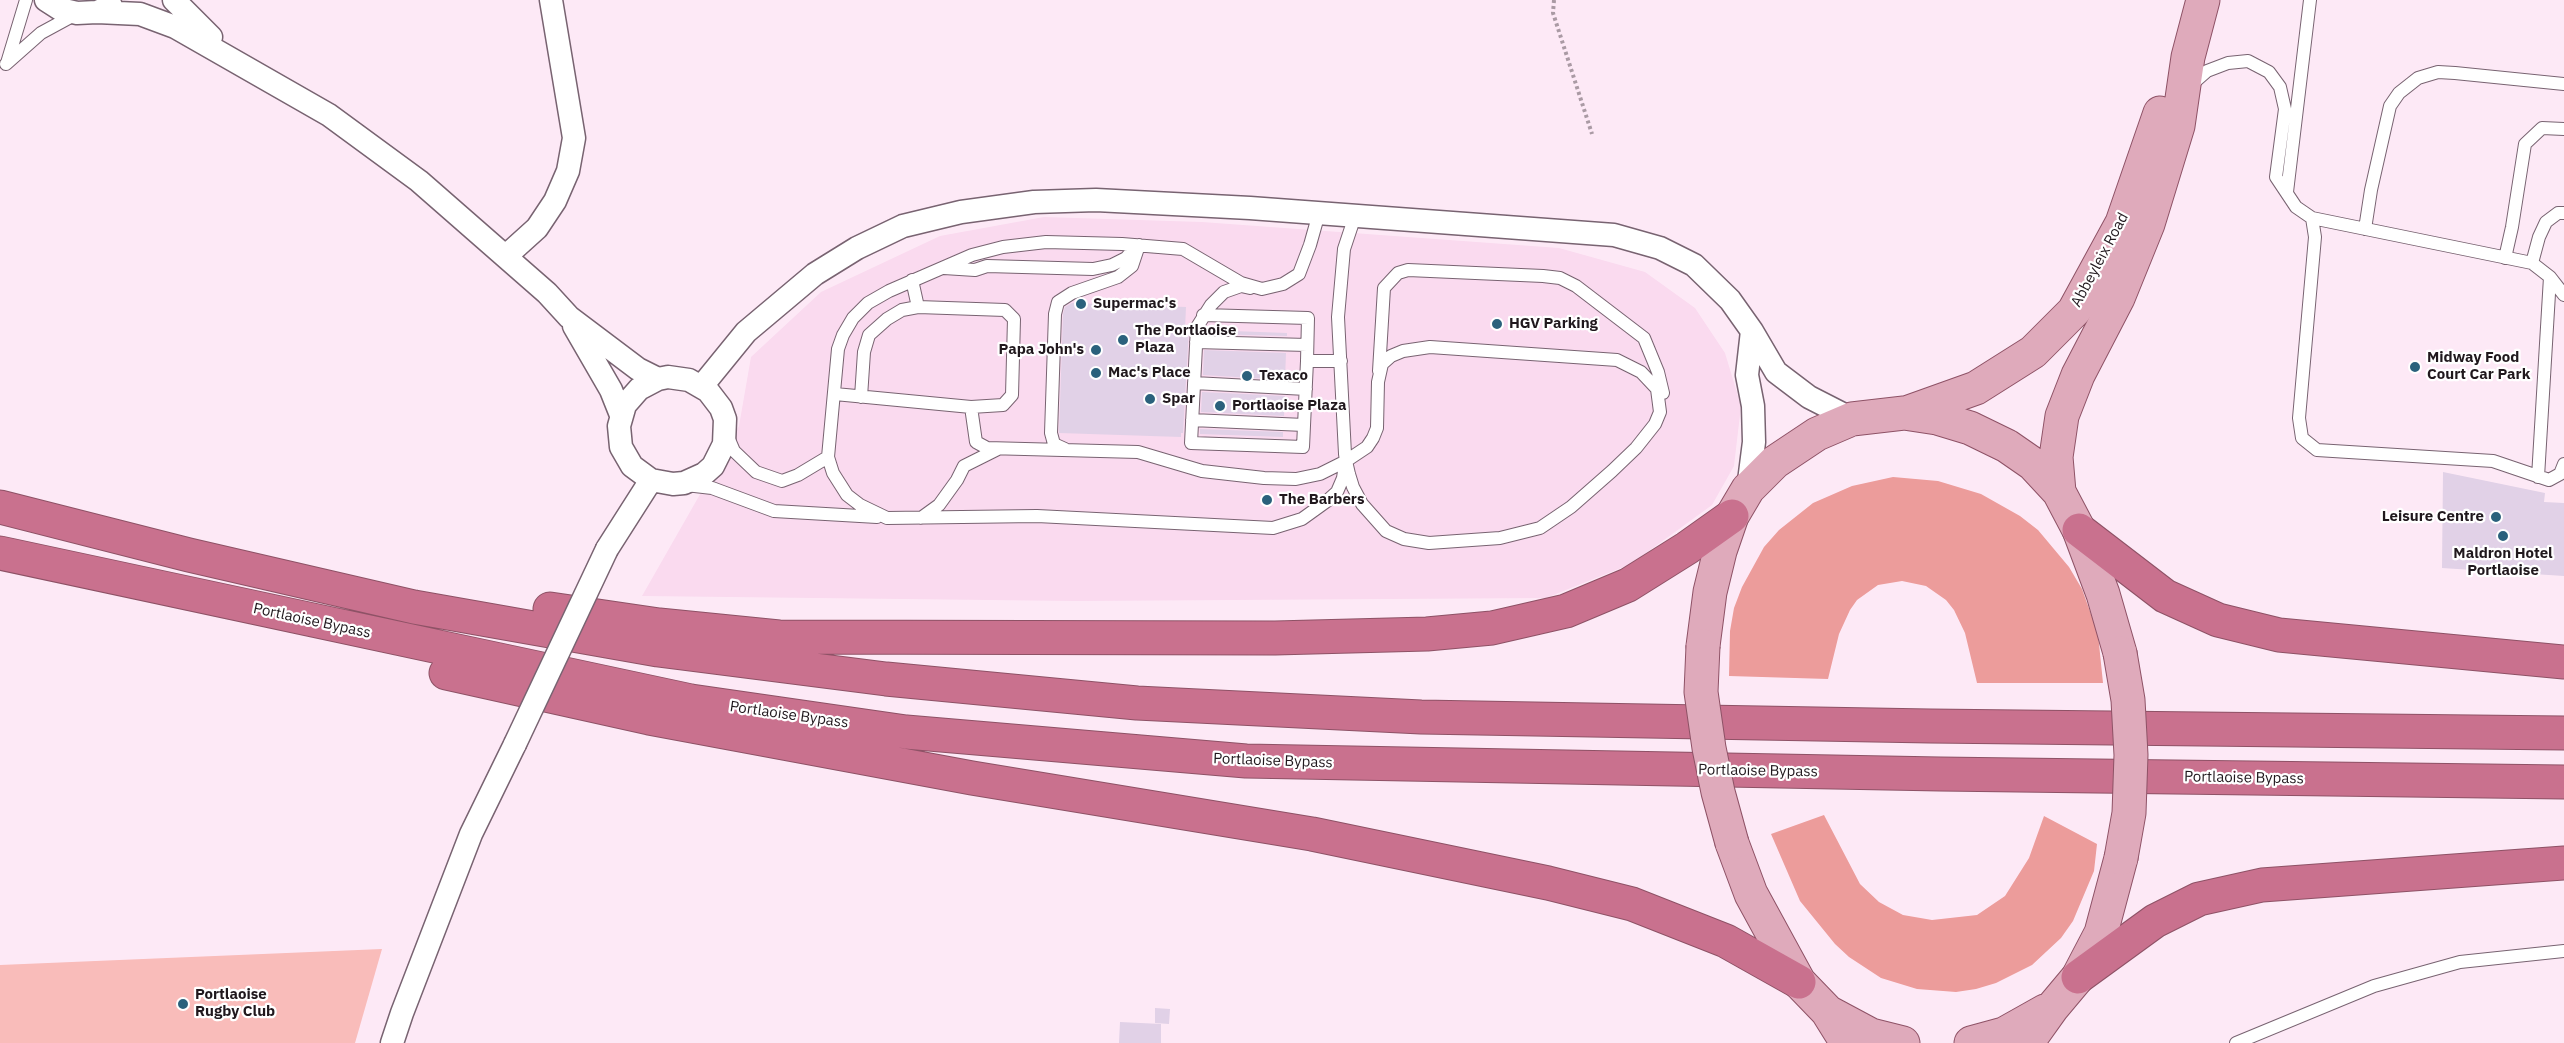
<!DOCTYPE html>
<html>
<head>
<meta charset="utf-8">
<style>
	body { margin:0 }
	canvas { display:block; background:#fde9f6 }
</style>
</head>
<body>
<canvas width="2564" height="1043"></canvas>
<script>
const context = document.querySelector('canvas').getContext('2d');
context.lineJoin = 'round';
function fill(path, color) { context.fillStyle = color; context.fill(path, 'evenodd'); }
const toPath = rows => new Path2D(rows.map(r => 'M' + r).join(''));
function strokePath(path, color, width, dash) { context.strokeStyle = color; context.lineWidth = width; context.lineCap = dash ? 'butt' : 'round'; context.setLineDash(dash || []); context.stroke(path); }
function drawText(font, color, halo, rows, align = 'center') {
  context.font = font + ' "IBM Plex Sans",sans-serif'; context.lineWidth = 4.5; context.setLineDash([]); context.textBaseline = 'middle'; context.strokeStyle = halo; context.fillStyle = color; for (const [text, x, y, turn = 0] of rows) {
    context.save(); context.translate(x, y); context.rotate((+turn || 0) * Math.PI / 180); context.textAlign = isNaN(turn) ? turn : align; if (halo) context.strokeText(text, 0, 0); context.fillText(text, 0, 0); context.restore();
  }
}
fill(toPath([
	[1044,217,1202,222,1559,248,1645,272,1695,308,1725,353,1741,406,1734,466,1712,505,1631,564,1546,598,1076,601,642,596,739,426,751,357,821,292,940,236]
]), '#fadaef');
fill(toPath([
	[382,949,355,1043,0,1043,0,965]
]), '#f9bcba');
fill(toPath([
	[1893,477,1938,481,1981,494,2020,516,2038,530,2069,567,2082,589,2098,634,2103,683,1977,683,1965,633,1954,610,1946,600,1926,586,1902,581,1878,585,1857,600,1850,610,1839,634,1828,679,1729,676,1730,631,1734,608,1742,587,1764,547,1779,530,1813,503,1852,486],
	[1824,815,1860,884,1879,902,1903,915,1932,920,1977,915,2005,896,2029,858,2044,816,2097,844,2094,871,2073,921,2061,938,2032,965,1996,983,1976,989,1956,992,1917,989,1881,978,1849,957,1835,944,1800,901,1771,834]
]), '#ec9c9b');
fill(toPath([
	[1072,303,1186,307,1185,329,1189,329,1183,433,1181,433,1181,437,1059,433,1063,314,1065,307],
	[1205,330,1287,333,1287,336,1205,334],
	[1204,350,1286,353,1285,380,1203,375],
	[1202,392,1285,396,1284,416,1201,412],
	[1200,429,1283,432,1283,437,1200,434],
	[2443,472,2545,493,2544,502,2564,503,2564,576,2442,568],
	[1155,1008,1170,1009,1169,1024,1155,1023],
	[1120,1022,1161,1024,1161,1043,1119,1043]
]), '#e1d1e7');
const lane = toPath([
	[7,63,26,0],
	[6,64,41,33,76,14],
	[2191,85,2207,71,2228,63,2248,61,2269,72,2280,87,2285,109,2276,177,2296,207,2312,218,2532,263,2550,277,2564,295],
	[2287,192,2310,0],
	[1319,213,1310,245,1299,274,1283,284,1262,289,1241,283,1183,249,1122,244,1046,242,1003,247,972,255,889,291,868,303,853,318,843,335,838,349,828,457,833,473,847,495,860,505,887,518,1037,516,1273,528,1302,519,1327,501,1337,492,1343,478,1345,465],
	[2312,218,2315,237,2299,418,2302,438,2317,450,2493,461,2549,480,2560,474,2564,464],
	[2365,229,2371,190,2390,106,2399,93,2418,78,2438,72,2455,73,2564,84],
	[2505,258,2512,227,2525,144,2542,128,2564,129],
	[2532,263,2539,237,2546,222,2558,213,2564,213],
	[944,268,975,270,987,266,1093,269,1112,265,1126,258,1135,248],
	[912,280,918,307],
	[1250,288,1241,286,1224,292,1211,305,1197,327,1191,443,1303,447,1307,361,1341,361],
	[1203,315,1308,318,1307,361],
	[1196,342,1307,345],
	[1379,371,1384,288,1398,273,1408,270,1543,276,1560,278,1576,286,1644,338,1658,372,1663,393],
	[1194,383,1306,389],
	[835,394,971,407],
	[861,397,864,352,869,335,887,319,902,310,918,307,1005,310,1014,319,1012,395,1003,405,971,407,976,442,987,448,1138,452,1202,471,1264,478,1296,479,1320,474,1346,461,1367,447,1373,438,1377,428,1378,382,1382,364,1391,356,1403,351,1430,347,1617,360,1641,372,1657,389,1660,412,1655,424,1636,448,1612,471,1571,507,1540,528,1500,538,1429,543,1404,539,1386,531,1362,504,1353,487,1349,474,1346,461,1345,454,1338,317,1344,249,1355,216],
	[1192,420,1304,425],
	[728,437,734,451,756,472,782,481,798,475,828,457],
	[1065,449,1054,444,1051,433,1055,314,1058,302,1072,293,1118,277,1132,266,1139,245],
	[2538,477,2550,277],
	[686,485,712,488,774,511,877,517],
	[921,518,939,505,957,480,964,466,998,449],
	[2236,1043,2374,986,2460,962,2564,951]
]);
const street = toPath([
	[46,0,60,9,77,13,97,12,111,6],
	[174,0,211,37],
	[97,12,140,14,175,27,329,115,419,181,547,293,569,317,638,369,658,379,668,377,689,380,708,391,721,408,725,419,724,444,713,466,704,474,684,483,673,484,651,480,632,466,621,447,619,426,625,405,639,389,658,379],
	[506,256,537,228,555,201,568,171,574,138,551,0],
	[574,326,611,390,621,415],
	[702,386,746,332,815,274,857,248,903,226,961,212,1034,202,1096,200,1250,208,1614,235,1660,248,1694,265,1730,300,1752,331,1776,372,1809,397,1852,419],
	[1748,489,1754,442,1753,406,1747,375,1752,331],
	[607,549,651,480],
	[392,1043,402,1013,471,834,515,744]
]);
const primary = toPath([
	[1906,413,1976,388,2033,352,2074,311,2122,223,2160,113],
	[2059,492,2056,457,2062,416,2078,375,2118,298,2148,224,2178,126,2188,57,2203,0],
	[1703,646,1710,592,1720,551,1732,516,1748,489,1775,462,1817,434,1852,419,1904,413,1937,418,1970,428,2007,446,2033,464,2059,492,2079,530,2103,594,2120,653],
	[1732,843,1751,894,1799,982,1827,1011,1847,1043],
	[1828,1012,1871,1035,1903,1043],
	[1971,1043,2004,1034,2045,1011],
	[2027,1043,2052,1008,2078,977,2101,933,2121,858]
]);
const highway = toPath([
	[0,507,189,555,414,607,658,650,886,679,1137,703,1421,717,1930,726,2564,733],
	[2079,530,2165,596,2218,620,2279,635,2564,662],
	[0,553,691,701,906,732,1246,761,1940,774,2564,782],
	[550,609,659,625,779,637,1275,638,1427,634,1492,628,1566,611,1628,585,1687,548,1732,516],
	[446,673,649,718,972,778,1312,834,1548,883,1632,904,1726,941,1799,982],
	[2078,977,2155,921,2199,899,2262,885,2564,863]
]);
strokePath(lane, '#786371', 14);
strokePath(street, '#786371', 25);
strokePath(primary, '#8e5266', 35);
strokePath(highway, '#8e5266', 35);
strokePath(toPath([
	[1554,0,1553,13,1592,134]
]), '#aa9aa4', 4, [3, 3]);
strokePath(lane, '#fff', 12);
strokePath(street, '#fff', 22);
strokePath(primary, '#dfaabb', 33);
strokePath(highway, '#c9718e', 33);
const streetBridge = toPath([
	[515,744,607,549]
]);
const primaryBridge = toPath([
	[1703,646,1701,692,1709,748,1718,792,1732,843],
	[2120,653,2128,700,2131,755,2129,813,2121,858]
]);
strokePath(streetBridge, '#786371', 25, []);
strokePath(primaryBridge, '#8e5266', 35, []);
strokePath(streetBridge, '#fff', 22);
strokePath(primaryBridge, '#dfaabb', 33);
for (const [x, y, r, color] of [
	[1081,304,6,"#2a617c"],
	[1497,324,6,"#2a617c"],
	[1123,340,6,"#2a617c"],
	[1096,350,6,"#2a617c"],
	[2415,367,6,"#2a617c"],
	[1096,373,6,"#2a617c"],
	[1247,376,6,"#2a617c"],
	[1150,399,6,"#2a617c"],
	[1220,406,6,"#2a617c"],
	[1267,500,6,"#2a617c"],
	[2496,517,6,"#2a617c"],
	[2503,536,6,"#2a617c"],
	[183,1004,6,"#2a617c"]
]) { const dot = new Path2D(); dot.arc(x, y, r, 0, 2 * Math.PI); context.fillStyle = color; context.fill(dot); strokePath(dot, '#fff', 2); }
drawText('15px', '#20181d', '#fff', [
	["Abbeyleix Road",2100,260,-62],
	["Portlaoise Bypass",312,621,12],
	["Portlaoise Bypass",789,715,8],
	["Portlaoise Bypass",1273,761,2],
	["Portlaoise Bypass",1758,771,1],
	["Portlaoise Bypass",2244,778,1]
]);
drawText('bold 15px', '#20181d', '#fff', [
	["Supermac's",1093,304],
	["HGV Parking",1509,324],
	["The Portlaoise",1135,331],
	["Plaza",1135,348],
	["Papa John's",1084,350,"right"],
	["Midway Food",2427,358],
	["Court Car Park",2427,375],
	["Mac's Place",1108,373],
	["Texaco",1259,376],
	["Spar",1162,399],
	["Portlaoise Plaza",1232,406],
	["The Barbers",1279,500],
	["Leisure Centre",2484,517,"right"],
	["Maldron Hotel",2503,554,"center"],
	["Portlaoise",2503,571,"center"],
	["Portlaoise",195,995],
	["Rugby Club",195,1012]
], 'left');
</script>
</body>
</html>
